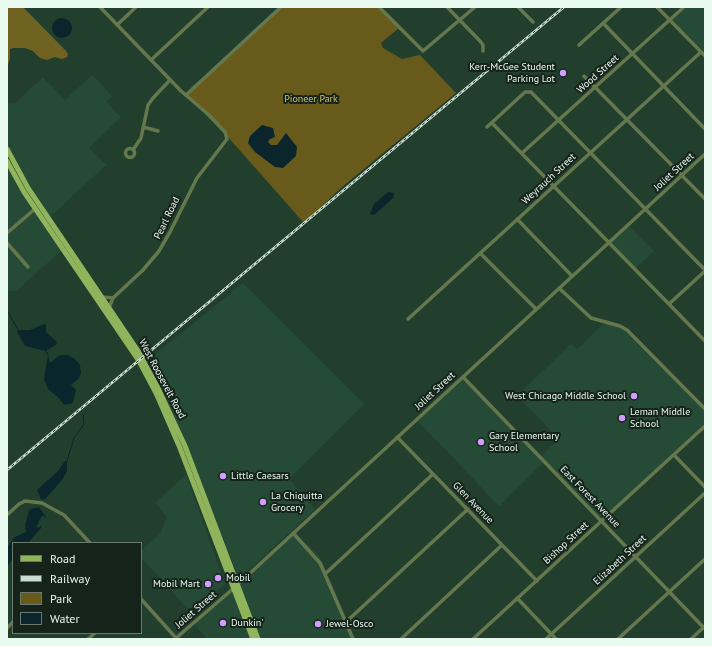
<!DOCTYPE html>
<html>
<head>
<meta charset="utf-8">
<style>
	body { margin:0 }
	#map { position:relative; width:712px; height:646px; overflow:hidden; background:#223f2e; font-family:"PT Sans",sans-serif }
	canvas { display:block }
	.frame { position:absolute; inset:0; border:8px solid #e8faef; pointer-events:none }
	.legend { position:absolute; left:12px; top:542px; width:130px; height:92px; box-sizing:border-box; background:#16231b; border:1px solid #6a7970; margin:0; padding:5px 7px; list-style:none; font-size:12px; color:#e8faef }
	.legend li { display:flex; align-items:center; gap:8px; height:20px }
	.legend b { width:20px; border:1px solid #6a7970 }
</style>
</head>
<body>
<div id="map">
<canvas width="712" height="646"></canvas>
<div class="frame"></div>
<ul class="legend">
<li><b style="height:5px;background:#90b45b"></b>Road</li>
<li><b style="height:5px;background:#caddd1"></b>Railway</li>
<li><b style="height:11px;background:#675a1b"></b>Park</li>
<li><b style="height:11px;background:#0b252c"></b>Water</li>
</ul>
</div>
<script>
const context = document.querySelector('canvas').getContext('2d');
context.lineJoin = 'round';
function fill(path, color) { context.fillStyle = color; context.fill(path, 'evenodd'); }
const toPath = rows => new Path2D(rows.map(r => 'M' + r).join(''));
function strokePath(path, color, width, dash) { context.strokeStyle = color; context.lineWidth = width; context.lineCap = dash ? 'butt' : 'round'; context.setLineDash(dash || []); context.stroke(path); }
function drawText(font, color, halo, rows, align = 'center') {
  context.font = font + ' "PT Sans",sans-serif'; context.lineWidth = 4; context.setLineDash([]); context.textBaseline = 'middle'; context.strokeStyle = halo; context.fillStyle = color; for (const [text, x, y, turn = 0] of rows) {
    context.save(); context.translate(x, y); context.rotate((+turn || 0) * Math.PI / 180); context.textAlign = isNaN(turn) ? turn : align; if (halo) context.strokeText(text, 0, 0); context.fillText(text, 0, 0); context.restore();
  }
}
fill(toPath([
	[687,7,705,7,705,53,672,20],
	[92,75,112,96,106,102,121,117,89,148,106,165,50,217,24,178,7,144,7,104,16,103,43,77,65,100],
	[7,165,62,250,16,291,7,290],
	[629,226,654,251,634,270,609,244],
	[243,283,364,404,289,479,315,509,239,579,184,439,159,381,147,361],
	[603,324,615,325,631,334,705,411,705,424,602,519,541,456,559,439,517,396,571,344,577,349],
	[463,379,543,463,499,506,418,421],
	[186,474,225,584,191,613,141,557,141,551,160,534,167,517,155,503],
	[296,533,319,556,324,565,355,639,260,639,240,585],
	[233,590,252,639,207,639,194,624]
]), '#254b36');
fill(toPath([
	[281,7,379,7,399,28,381,43,383,48,402,59,420,55,456,93,342,187,304,223,227,136,186,95]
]), '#675a1b');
fill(toPath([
	[7,7,23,7,66,51,68,54,67,57,62,59,55,57,47,60,40,58,33,51,25,48,14,48,10,49,10,58,7,68]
]), '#706322');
fill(toPath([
	'52 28a10 10 0 1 1 20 0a10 10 0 1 1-20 0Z',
	[262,125,273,128,275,137,270,139,268,142,271,145,277,145,286,133,297,147,296,156,283,168,275,167,255,152,248,143,250,136],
	[388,192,394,193,394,197,390,201,374,215,370,214,374,204],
	[44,324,46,325,46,332,57,342,56,345,46,351,25,346,17,332,18,330,30,330],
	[48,355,50,363,60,355,68,355,75,359,80,365,81,373,79,378,71,385,76,390,73,403,64,405,60,399,48,389,44,379],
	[65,461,67,461,67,471,62,480,48,496,44,500,41,499,37,490,58,471],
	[39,507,46,517,45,519,44,516,42,516,36,527,39,528,42,524,41,528,28,543,13,543,13,558,7,567,7,547,15,537,26,532,25,525,29,511,31,509]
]), '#0b252c');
strokePath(toPath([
	[7,310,18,330],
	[46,351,48,355],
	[67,461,74,438,84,424,83,414]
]), '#0b252c', 1);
strokePath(toPath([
	[100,7,181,91,209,115,225,132,227,139,197,178,170,232,159,251,143,270,113,298,109,308],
	[379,7,423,51,475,7],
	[447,7,480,41,483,45,483,51],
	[518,7,533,22],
	[657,7,705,56],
	[603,23,705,129],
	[117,25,136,7],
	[579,45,621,7],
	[151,60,208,7],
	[584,76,705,199],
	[186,95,281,7],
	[492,123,705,341],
	[143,127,158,131],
	[487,127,525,92,531,92,705,270],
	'125.5 153a4.5 4.5 0 1 1 9 0a4.5 4.5 0 1 1-9 0Z',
	[133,150,141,138,148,105,153,98,170,80],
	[522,153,684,7],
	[517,219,572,276],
	[7,233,36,208],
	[7,243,28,267],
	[480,253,536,309],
	[559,288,591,318,620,326,627,330,705,409],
	[102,297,113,298],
	[669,304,705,271],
	[408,319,701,52],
	[463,377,705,629],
	[397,437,537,581],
	[674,455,705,487],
	[7,515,19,504,25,501,42,503,64,515,90,543],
	[293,533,320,563,353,639],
	[325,574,433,474],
	[517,598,556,639],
	[141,599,176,638],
	[346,622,468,509],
	[7,628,13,622],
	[88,639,95,633],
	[175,639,235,587,705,154],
	[401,639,502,545],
	[473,639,705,426],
	[546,639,705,493],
	[618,639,705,559],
	[691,639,704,627]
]), '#65774d', 3.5);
strokePath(toPath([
	[7,149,28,188,138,351,159,390,185,446,258,639],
	[7,161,24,192,139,361,156,393,180,448,253,639]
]), '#90b45b', 5);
const rail = toPath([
	[7,470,564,7]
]);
strokePath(rail, '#caddd1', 2.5);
strokePath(rail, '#16231b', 1, [3]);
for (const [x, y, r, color] of [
	[563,73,4,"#d39cfd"],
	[634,396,4,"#d39cfd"],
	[622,418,4,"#d39cfd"],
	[481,442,4,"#d39cfd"],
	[223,476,4,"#d39cfd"],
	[263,502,4,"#d39cfd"],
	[218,578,4,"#d39cfd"],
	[208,584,4,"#d39cfd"],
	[223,623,4,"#d39cfd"],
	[318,624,4,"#d39cfd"]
]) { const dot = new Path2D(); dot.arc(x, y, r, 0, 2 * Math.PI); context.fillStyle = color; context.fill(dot); strokePath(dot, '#16231b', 1.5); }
drawText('10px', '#e8faef', '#16231b', [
	["Kerr-McGee Student",555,67,"right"],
	["Parking Lot",555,79,"right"],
	["West Chicago Middle School",626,396,"right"],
	["Leman Middle",630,412],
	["School",630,424],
	["Gary Elementary",489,436],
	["School",489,448],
	["Little Caesars",231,476],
	["La Chiquitta",271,496],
	["Grocery",271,508],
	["Mobil",226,578],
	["Mobil Mart",200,584,"right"],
	["Dunkin'",231,623],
	["Jewel-Osco",326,624]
], 'left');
drawText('10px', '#e8faef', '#16231b', [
	["Wood Street",598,74,-42],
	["Joliet Street",674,172,-43],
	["Weyrauch Street",549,179,-43],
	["Pearl Road",167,218,-64],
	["West Roosevelt Road",162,379,62],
	["Joliet Street",435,391,-43],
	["East Forest Avenue",590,497,46],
	["Glen Avenue",473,503,46],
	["Bishop Street",566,543,-43],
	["Elizabeth Street",620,560,-43],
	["Joliet Street",196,610,-41]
]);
drawText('10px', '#d7c366', '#16231b', [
	["Pioneer Park",311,99]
]);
</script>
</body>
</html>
